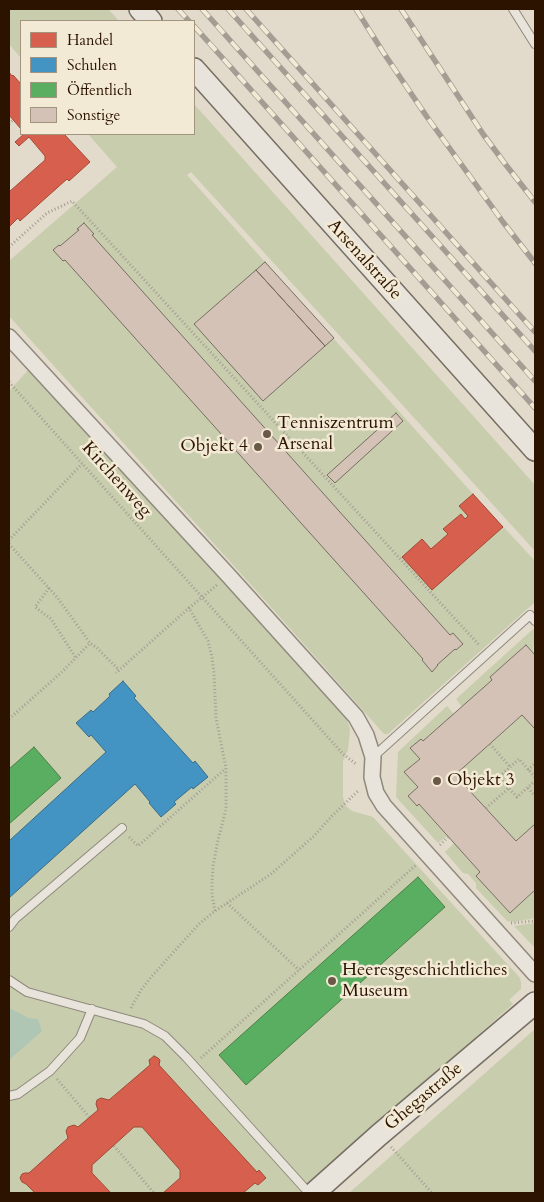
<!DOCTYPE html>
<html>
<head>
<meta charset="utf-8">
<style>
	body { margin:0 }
	#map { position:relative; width:544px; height:1202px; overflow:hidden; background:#e2daca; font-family:Cardo,serif }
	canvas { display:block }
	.frame { position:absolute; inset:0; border:10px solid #2b1300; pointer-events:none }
	.legend { position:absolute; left:20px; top:20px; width:175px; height:115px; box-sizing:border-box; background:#f3ead5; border:1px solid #a39480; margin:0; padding:6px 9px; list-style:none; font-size:15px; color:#2b1300 }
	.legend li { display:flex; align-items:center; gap:10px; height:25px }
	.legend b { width:25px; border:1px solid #a39480 }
</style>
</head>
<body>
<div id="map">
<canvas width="544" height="1202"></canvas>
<div class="frame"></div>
<ul class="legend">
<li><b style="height:14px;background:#d6604d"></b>Handel</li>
<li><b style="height:14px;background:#4393c3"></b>Schulen</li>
<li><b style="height:14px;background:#5aae61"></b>Öffentlich</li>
<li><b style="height:14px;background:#d3c2b5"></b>Sonstige</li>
</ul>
</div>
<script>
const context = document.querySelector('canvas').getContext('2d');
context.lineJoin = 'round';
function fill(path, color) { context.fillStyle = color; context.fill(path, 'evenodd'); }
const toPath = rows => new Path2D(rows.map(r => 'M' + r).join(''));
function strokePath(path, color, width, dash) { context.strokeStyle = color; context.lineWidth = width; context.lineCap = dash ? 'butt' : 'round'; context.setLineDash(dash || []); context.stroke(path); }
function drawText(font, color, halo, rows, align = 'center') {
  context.font = font + ' Cardo,serif'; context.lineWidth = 5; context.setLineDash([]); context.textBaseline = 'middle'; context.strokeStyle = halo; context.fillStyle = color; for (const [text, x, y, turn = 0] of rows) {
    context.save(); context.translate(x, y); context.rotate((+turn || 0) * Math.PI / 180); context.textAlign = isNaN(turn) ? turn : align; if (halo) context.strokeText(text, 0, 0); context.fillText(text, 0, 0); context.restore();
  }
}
fill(toPath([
	[9,9,108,9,119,21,21,21,21,58,9,44],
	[194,104,535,485,535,551,191,172,187,175,473,494,535,561,535,602,388,734,384,734,261,596,9,316,9,261,117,167,88,134,194,134],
	[30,368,346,719,349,725,350,730,348,750,343,761,343,797,346,806,352,811,373,817,520,978,521,983,521,989,509,1000,513,1004,302,1193,9,1193,9,391],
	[533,629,535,631,533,652,526,645,490,677,492,680,462,707,456,699],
	[447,706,454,714,423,741,421,739,411,748,420,759,405,772,418,787,408,796,417,806,419,804,447,836,438,843,396,797,398,752],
	[522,715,535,729,535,824,516,841,455,775],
	[454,843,480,872,477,876,510,913,535,890,535,918,513,922,507,921,476,888,476,883,468,874,463,873,445,852],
	[535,923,535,948,514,926],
	[535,1029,535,1193,349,1193]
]), '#c8cdad');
fill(toPath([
	[9,1008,29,1018,38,1019,42,1031,9,1060]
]), '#b0c6b4');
const shops = toPath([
	[9,72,12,76,13,75,21,84,21,129,9,115,9,72],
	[24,134,64,134,90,162,69,181,67,179,20,221,18,218,9,227,9,192,45,160,45,156,29,137,19,146,15,142,24,134],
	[473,494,503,527,432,590,402,557,422,539,431,549,448,534,443,529,461,514,465,519,468,516,459,506,473,494],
	[154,1056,158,1058,160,1060,159,1065,257,1172,259,1170,266,1178,258,1185,255,1183,243,1193,163,1193,180,1178,180,1170,142,1127,134,1127,92,1165,92,1173,111,1193,35,1193,26,1184,22,1182,20,1178,22,1174,25,1173,29,1173,68,1138,66,1131,68,1127,74,1125,78,1127,98,1110,96,1104,97,1100,101,1098,109,1100,150,1065,149,1060,154,1056]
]);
fill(shops, '#d6604d');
strokePath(shops, '#a34936', 1);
const schools = toPath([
	[123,681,136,696,134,698,193,763,195,761,208,777,193,789,192,787,174,802,176,804,161,817,149,803,150,802,135,784,9,898,9,841,106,752,91,735,89,737,76,723,91,710,93,712,110,696,109,694,123,681]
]);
fill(schools, '#4393c3');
strokePath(schools, '#3c6d88', 1);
const public = toPath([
	[34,747,61,778,9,824,9,769,34,747],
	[418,877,445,907,246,1085,219,1055,418,877]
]);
fill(public, '#5aae61');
strokePath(public, '#4c8044', 1);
const building = toPath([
	[84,223,94,234,92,235,450,635,453,633,463,644,456,650,455,649,437,665,438,665,432,672,422,660,423,659,65,260,63,261,53,250,59,245,60,246,79,230,77,229,84,223],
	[265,262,334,338,325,346,256,270,265,262],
	[256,270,325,346,263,401,194,324,256,270],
	[396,413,403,421,335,483,327,475,396,413],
	[526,645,535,655,535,729,522,715,455,775,516,841,535,824,535,890,510,913,476,876,480,872,419,804,417,806,408,796,418,787,404,772,420,759,410,748,421,739,423,741,492,680,490,677,526,645]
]);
fill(building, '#d3c2b5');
strokePath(building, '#766e63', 1);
const lane = toPath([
	[513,9,535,44],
	[373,757,530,615,535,621],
	[9,927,15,919,122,828],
	[9,980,27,992,144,1024,165,1036,186,1057,309,1193],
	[9,1096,18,1094,50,1071,80,1038,92,1009]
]);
const street = toPath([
	[9,337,228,575,356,717,366,735,373,757,372,777,376,793,384,806,535,974]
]);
const secondary = toPath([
	[140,9,151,21],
	[194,69,535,450],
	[314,1193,379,1135,535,1003]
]);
strokePath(lane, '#90897d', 10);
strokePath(street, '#90897d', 18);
strokePath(secondary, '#766e63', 24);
strokePath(toPath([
	[9,124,13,120],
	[9,247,47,213,72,201,480,646],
	[9,382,343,754,356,764],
	[9,540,82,464],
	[9,544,57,597,90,643,97,648,119,670,116,673],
	[49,588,35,607,51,619,76,658],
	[118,671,189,608],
	[9,719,63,671,90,643],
	[490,744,510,767],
	[528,770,535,763],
	[535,777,519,759,499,777,517,797,535,781],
	[528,788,535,796],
	[486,808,509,788],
	[129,837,138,846,225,769],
	[440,845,448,837],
	[227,903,299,970],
	[215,911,212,895,212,882,213,866,218,840,226,809,226,768,216,718,214,673,212,657,208,641,189,608,217,585],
	[511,923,535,921],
	[131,1008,141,990,152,976,199,924,215,911,271,874,314,836,332,816,359,790],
	[201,1058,416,865],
	[57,1079,89,1117],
	[114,1146,154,1193],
	[391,1147,432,1193]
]), '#a39d94', 3, [1, 2.5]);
strokePath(lane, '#e8e4dc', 8);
strokePath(street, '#e8e4dc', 15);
strokePath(secondary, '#e8e4dc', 21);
const rail = toPath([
	[178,9,189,21],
	[202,9,535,381],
	[228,9,535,351],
	[246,9,535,332],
	[356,9,383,52,427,117,503,222,535,263],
	[401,9,483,134,506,165,535,202],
	[194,26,535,408]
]);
strokePath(rail, '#a39d94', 5.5);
strokePath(rail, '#f3ead5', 4, [11]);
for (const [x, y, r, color] of [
	[267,434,5,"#6b5947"],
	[258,447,5,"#6b5947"],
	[437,781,5,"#6b5947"],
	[332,981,5,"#6b5947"]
]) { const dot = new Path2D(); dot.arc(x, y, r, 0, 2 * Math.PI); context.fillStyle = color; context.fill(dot); strokePath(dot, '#f3ead5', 2); }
drawText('18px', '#2b1300', '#f3ead5', [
	["Arsenalstraße",364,260,48],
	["Kirchenweg",116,480,48],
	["Ghegastraße",424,1097,-40]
]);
drawText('18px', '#2b1300', '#f3ead5', [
	["Tenniszentrum",277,424],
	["Arsenal",277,445],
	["Objekt 4",248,447,"right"],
	["Objekt 3",447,781],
	["Heeresgeschichtliches",342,971],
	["Museum",342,992]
], 'left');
</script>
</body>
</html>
